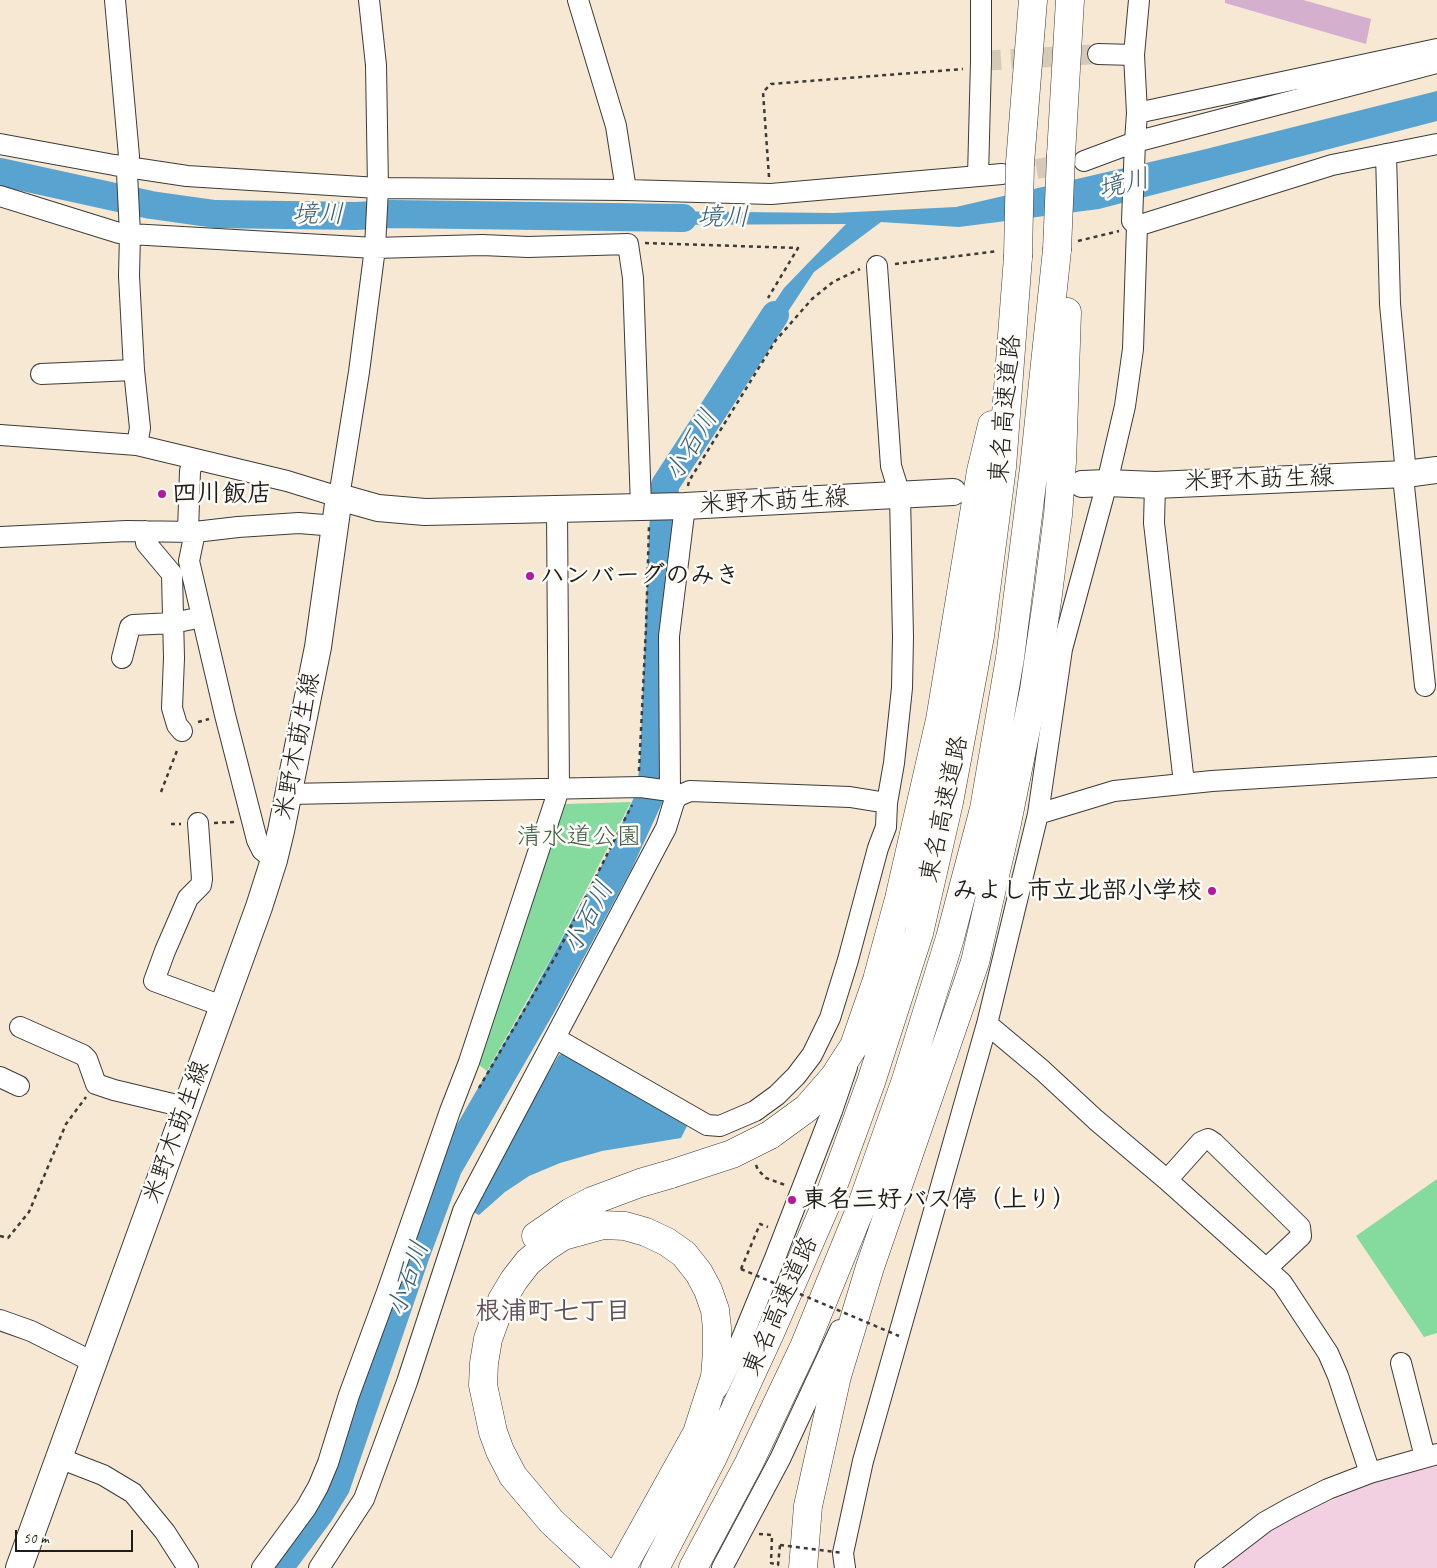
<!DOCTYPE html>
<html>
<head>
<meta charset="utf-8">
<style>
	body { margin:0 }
	#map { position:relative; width:1437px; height:1568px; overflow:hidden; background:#f6e8d3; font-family:Caveat,sans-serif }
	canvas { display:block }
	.scale { position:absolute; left:15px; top:1530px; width:118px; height:22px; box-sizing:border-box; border:2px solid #1c1c1c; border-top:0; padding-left:6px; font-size:15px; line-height:18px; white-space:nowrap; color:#1c1c1c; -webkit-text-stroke:4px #fdfcf7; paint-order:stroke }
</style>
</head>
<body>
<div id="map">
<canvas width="1437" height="1568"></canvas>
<div class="scale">50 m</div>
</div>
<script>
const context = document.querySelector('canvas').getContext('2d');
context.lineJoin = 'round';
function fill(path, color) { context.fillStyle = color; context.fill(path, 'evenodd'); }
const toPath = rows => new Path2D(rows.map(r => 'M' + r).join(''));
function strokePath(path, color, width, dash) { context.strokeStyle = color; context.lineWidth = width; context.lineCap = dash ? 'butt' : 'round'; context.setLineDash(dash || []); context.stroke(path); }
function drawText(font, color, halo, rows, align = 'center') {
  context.font = font + ' Caveat,"Klee One",sans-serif'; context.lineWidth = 5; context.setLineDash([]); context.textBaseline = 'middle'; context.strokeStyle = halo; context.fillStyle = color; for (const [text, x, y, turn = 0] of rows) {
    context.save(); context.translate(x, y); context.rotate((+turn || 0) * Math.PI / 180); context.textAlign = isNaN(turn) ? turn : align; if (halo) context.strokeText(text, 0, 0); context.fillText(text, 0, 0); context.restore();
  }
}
fill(toPath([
	[1437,1465,1437,1568,1221,1568,1237,1554,1290,1519,1373,1482]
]), '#f2cfe1');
fill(toPath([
	[631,802,554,953,487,1071,475,1062,556,809,566,804],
	[1437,1179,1437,1333,1424,1337,1356,1236]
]), '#85db9e');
fill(toPath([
	[1437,91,1437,121,1099,209,959,227,881,222,814,272,762,351,747,344,784,288,846,224,646,225,646,211,834,213,956,207,1202,150],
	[564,1053,687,1126,681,1138,602,1151,560,1163,529,1176,505,1192,479,1215,473,1212,508,1140,559,1055]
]), '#58a3d0');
strokePath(toPath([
	[0,172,151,205,215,214,356,216,392,214,683,218],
	[279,1568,320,1513,336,1487,416,1254,448,1168,541,1007,620,861,650,796,654,762,665,485,775,315]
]), '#58a3d0', 28);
fill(toPath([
	[1225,0,1303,0,1371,19,1366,44,1225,3]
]), '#d5afce');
strokePath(toPath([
	[981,61,1098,54],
	[1007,174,1072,163]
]), '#d5c9b8', 20, [20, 10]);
const minor = toPath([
	[115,0,129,156,127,173,130,234,129,276,134,370,140,428,137,445],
	[578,0,616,126,626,190],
	[1098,54,1134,55],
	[1137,113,1437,49],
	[0,144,114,165,187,176,378,188,626,190,771,194,1002,174],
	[1386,154,1390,304,1406,474,1404,486,1425,686],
	[1084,161,1135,142,1437,63],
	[978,176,981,61,981,0],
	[0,196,119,233,130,234,375,248,482,245,528,247,628,244,633,278,641,506],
	[1137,226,1332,165,1437,144],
	[41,374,134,370],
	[0,435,137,445,287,481,339,497,359,372,375,248,378,188,376,65,369,0],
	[1155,485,1154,523,1184,783],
	[145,531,146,543,172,574,174,658,172,708,177,725,182,731],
	[188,532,190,471,194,459],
	[195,532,189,561,225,715,257,840,262,850,274,860],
	[0,537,127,531,195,532,238,527,299,523,336,526],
	[122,658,130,627,133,625,173,623,202,617],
	[670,791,669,636,685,506],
	[288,794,641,787,670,791,678,796],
	[1038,814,1114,791,1212,781,1437,767],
	[198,823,202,879,201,885,188,898,165,951,154,981,222,1006],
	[987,1024,1042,1070,1096,1120,1167,1180,1282,1283,1328,1353,1338,1376,1370,1473],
	[20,1027,83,1055,87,1059,96,1084,114,1090,185,1107],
	[555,1038,707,1125,720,1126,755,1111,777,1095,796,1076,812,1055,830,1018,848,960,878,848,886,827,887,803,894,763,902,688,903,637,900,495,891,466,877,266],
	[0,1077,19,1086],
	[1167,1180,1201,1142,1208,1139,1214,1143,1300,1227,1301,1236,1267,1268],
	[0,1320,31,1331,93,1362],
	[1401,1363,1425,1457],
	[718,1388,740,1343,775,1258,832,1111,847,1067],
	[59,1458,103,1475,133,1493,165,1532,188,1568],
	[262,1568,306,1508,318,1487,328,1463,349,1395,387,1292,450,1111,469,1062,559,789,557,510],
	[319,1568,364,1499,407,1382,463,1211,666,828,674,802,678,796,690,791,850,797,887,803],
	[722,1568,780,1459,840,1330],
	[845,1568,843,1553,863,1461,987,1024,1038,814,1062,649,1107,483,1125,406,1133,349,1137,226,1132,221,1135,142,1137,113,1134,55,1139,0],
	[1205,1568,1265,1522,1290,1508,1328,1489,1370,1473,1437,1454]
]);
const major = toPath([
	[1082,484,1107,483,1155,485,1406,474,1437,470],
	[19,1568,259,907,274,860,281,831,318,647,339,497,378,508,425,512,685,506,953,492]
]);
const highway = toPath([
	[1061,155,1070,0],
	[1020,163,1033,0],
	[770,1135,807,1108,834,1077,854,1046,877,980,899,899,940,720,981,471,992,425],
	[536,1236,571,1212,592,1201,640,1183,671,1174],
	[601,1568,551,1521,513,1476,500,1451,493,1432,483,1385,484,1363,488,1339,502,1300,514,1280,528,1262,546,1247,563,1236,603,1225,625,1226,646,1232,667,1242,684,1254,699,1273,708,1290,715,1310,717,1328,717,1352,715,1377,697,1433,622,1568],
	[655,1568,713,1457,771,1331,828,1200,871,1082,919,933,949,802,980,636,1002,467,1018,257],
	[693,1568,749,1463,804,1347,860,1210,906,1080,950,938,984,809,1010,658,1034,468,1057,250],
	[803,1568,808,1506,837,1376,870,1267,975,962,1007,823,1034,690,1048,594,1058,515,1062,462,1067,312]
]);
strokePath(minor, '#3d3b37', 22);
strokePath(major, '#3d3b37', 28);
strokePath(highway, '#3d3b37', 29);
strokePath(toPath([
	[769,177,763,92,771,84,963,69],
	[1078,241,1119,231],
	[645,243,798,248,768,298],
	[895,264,998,251],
	[688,486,689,481,776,340,812,299,833,282,860,269],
	[198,722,209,719],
	[639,771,646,628,649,526],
	[161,792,178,748],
	[214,823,234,822],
	[171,824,181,824],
	[479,1088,557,954,632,805],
	[756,1165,758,1170,766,1178,785,1185],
	[0,1236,8,1238,29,1212,66,1124,86,1097],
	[741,1269,760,1224,768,1227],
	[759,1534,772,1535,771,1563,778,1565,780,1545]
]), '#3d3b37', 2.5, [4, 4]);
strokePath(minor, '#fff', 20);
strokePath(major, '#fff', 26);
strokePath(highway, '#fff', 28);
const highwayBridge = toPath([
	[1057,250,1061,155],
	[1018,257,1020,163],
	[671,1174,732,1154,770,1135]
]);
strokePath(highwayBridge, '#3d3b37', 29, []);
strokePath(toPath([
	[741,1269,899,1336],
	[780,1545,843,1553]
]), '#3d3b37', 2.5, [4, 4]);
strokePath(highwayBridge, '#fff', 28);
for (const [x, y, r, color] of [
	[162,494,5,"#b5179e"],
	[530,576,5,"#b5179e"],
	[1212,891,5,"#b5179e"],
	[792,1200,5,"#b5179e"]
]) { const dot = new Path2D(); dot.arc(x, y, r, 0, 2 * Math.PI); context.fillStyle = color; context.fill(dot); strokePath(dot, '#fdfcf7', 2); }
drawText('25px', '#1c1c1c', '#fdfcf7', [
	["東名高速道路",1006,409,-85],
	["米野木莇生線",1259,480,-2],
	["米野木莇生線",774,502,-3],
	["米野木莇生線",298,746,-79],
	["東名高速道路",945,809,-78],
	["米野木莇生線",177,1132,-70],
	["東名高速道路",781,1306,-66]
]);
drawText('bold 25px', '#1c1c1c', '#fdfcf7', [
	["四川飯店",172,494],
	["ハンバーグのみき",540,576],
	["みよし市立北部小学校",1202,891,"right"],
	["東名三好バス停（上り）",802,1200]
], 'left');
drawText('25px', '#415f4a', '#fdfcf7', [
	["清水道公園",579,837]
]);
drawText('italic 26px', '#3a6076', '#fdfcf7', [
	["境川",1124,185,-14],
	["境川",318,215],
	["境川",723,218],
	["小石川",692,446,-59],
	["小石川",589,918,-62],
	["小石川",409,1279,-71]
]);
drawText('bold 26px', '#5d4f5a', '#fdfcf7', [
	["根浦町七丁目",553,1312]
]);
</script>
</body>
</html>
